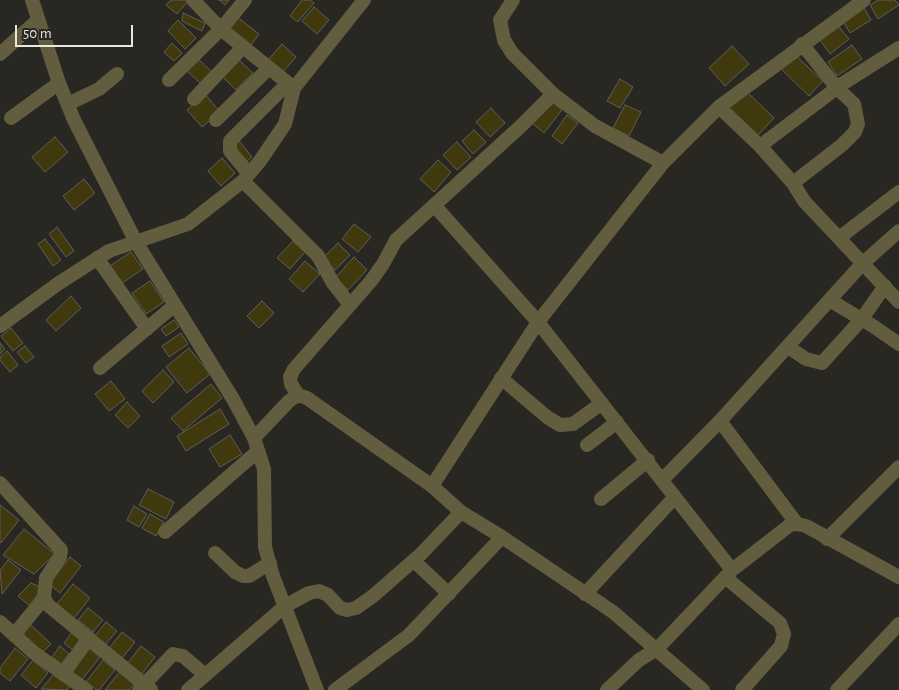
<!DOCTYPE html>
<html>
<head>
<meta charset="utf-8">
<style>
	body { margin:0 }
	#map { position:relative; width:899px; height:690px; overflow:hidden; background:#282722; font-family:"Alegreya Sans",sans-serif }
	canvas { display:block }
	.scale { position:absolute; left:15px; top:25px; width:118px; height:22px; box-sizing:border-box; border:2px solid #e7e6e3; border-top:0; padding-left:6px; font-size:15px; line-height:18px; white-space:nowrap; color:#e7e6e3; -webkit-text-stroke:4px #282722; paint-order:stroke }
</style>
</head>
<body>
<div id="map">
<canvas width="899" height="690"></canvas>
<div class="scale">50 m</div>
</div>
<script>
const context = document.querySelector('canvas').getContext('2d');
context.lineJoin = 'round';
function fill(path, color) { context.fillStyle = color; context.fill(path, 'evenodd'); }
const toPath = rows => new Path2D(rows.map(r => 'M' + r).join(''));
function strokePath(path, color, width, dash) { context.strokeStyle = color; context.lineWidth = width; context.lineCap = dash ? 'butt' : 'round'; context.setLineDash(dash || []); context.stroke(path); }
const building = toPath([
	[171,0,187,0,188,1,177,14,166,5,171,0],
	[219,0,229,0,225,5,219,0],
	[302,0,310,0,314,3,298,22,290,16,302,0],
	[878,0,895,0,899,5,878,19,870,5,878,0],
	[862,4,871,20,850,33,841,18,862,4],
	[314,7,329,20,317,34,302,21,314,7],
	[183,13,205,23,202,31,182,21,183,13],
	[237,17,259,34,251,45,228,28,237,17],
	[178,20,196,38,185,49,168,31,178,20],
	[835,22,849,39,830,54,817,36,835,22],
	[172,43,182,53,174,61,164,52,172,43],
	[282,44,296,57,281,74,267,61,282,44],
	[852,45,862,59,837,76,828,62,852,45],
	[732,46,749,64,725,86,709,68,732,46],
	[794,54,823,81,809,96,780,68,794,54],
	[198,59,212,72,201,84,187,71,198,59],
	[239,60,253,73,236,90,223,77,239,60],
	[620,79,633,87,620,108,607,101,620,79],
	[744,89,774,118,758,135,727,107,744,89],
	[205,94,220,112,202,127,187,110,205,94],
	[550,100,562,110,544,133,532,123,550,100],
	[625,105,641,112,629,136,613,128,625,105],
	[491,108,505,123,490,137,476,122,491,108],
	[567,115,578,123,562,144,552,136,567,115],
	[474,130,486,142,473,154,462,141,474,130],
	[55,137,68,152,45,172,32,157,55,137],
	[239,141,252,157,245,163,232,146,239,141],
	[457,142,471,157,457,170,443,155,457,142],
	[222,158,235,173,221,186,208,171,222,158],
	[438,160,451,172,434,192,420,179,438,160],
	[84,179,95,193,74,210,63,196,84,179],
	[354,224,371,237,358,252,342,239,354,224],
	[57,227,74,251,66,257,49,234,57,227],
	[45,239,61,260,53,266,38,244,45,239],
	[293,241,305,252,290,269,277,258,293,241],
	[338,243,350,255,335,270,323,258,338,243],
	[131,252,143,269,122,283,110,266,131,252],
	[354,257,367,270,348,290,335,278,354,257],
	[305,261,320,274,303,292,289,279,305,261],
	[150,281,164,302,146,314,132,293,150,281],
	[71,296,81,308,56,331,46,320,71,296],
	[262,301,274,313,259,328,247,316,262,301],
	[174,320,179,327,166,336,161,329,174,320],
	[11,328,23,343,13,351,1,336,11,328],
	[181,333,188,344,169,357,162,346,181,333],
	[0,343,5,349,0,354,0,343],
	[25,346,34,357,26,363,17,352,25,346],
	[189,348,210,374,187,393,166,367,189,348],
	[7,351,18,365,10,372,0,360,0,357,7,351],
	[163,370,174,382,153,403,142,391,163,370],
	[111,381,125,399,109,411,95,394,111,381],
	[211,384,222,398,183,431,171,418,211,384],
	[127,402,140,416,128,428,115,415,127,402],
	[220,409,229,424,186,451,177,436,220,409],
	[230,435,242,454,220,467,209,449,230,435],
	[148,489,174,502,166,519,139,505,148,489],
	[0,505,19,520,1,543,0,542,0,505],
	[134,506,147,514,139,527,127,520,134,506],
	[150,514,164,522,156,536,142,528,150,514],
	[24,529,55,554,34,574,3,555,24,529],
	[70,557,81,566,60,593,49,584,70,557],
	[8,560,21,570,2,594,0,570,8,560],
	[31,583,42,588,30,606,18,596,31,583],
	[73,584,90,598,74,618,56,605,73,584],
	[88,608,103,620,93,632,78,620,88,608],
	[106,622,117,631,105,645,94,637,106,622],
	[30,624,51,644,40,655,20,635,30,624],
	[74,630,85,638,74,651,64,643,74,630],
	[122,632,135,642,120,661,107,651,122,632],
	[60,646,69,654,61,664,52,657,60,646],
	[141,646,155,657,141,675,127,664,141,646],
	[15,648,28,659,10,681,0,673,0,668,15,648],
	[89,648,100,657,81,681,70,672,89,648],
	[33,660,48,673,36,688,21,675,33,660],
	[103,660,115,670,99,690,97,690,86,682,103,660],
	[121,670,136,682,129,690,105,690,121,670],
	[54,674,71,684,67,690,41,689,54,674]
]);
fill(building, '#41390e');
strokePath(building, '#5f5e58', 1);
strokePath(toPath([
	[32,0,59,83,74,120,136,242,233,399,254,438,264,469,265,547,273,576,317,690],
	[193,0,221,29,294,88],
	[513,0,500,20,504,40,512,53,553,94,595,126,663,163],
	[0,54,38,20],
	[169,80,221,29,245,0],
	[194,99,243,47],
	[68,104,99,89,117,74],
	[719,107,760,146,793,183,804,201,899,302],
	[11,118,59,83],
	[216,120,269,68],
	[760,146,842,84,899,48],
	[249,174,230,151,230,141,288,83],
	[243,181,318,256,333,283,350,305],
	[793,183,842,145,855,132,858,124,854,104,837,88,802,44],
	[434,205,538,322,732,570],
	[839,238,899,192],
	[97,258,147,329],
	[831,301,873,326,899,344],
	[0,326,59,283,109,251,188,224,243,181,260,161,285,124,294,88,364,0],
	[788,347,806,359,822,363,861,320,885,286],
	[100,368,175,305],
	[501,378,547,417,560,425,573,424,602,403],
	[298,395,291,384,290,377,294,369,371,281,383,264,396,240,521,126,553,94],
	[720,421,797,524],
	[254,438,289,401,298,395,307,398,432,486,461,512,502,537,613,612,703,690],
	[587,445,617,422],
	[663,479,720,421,863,263,899,231],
	[0,483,61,550,60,557,46,578,44,598,48,605,151,690],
	[432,486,538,322,663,163,719,107,864,0],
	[601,499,648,460],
	[165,532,258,451],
	[827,539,899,467],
	[215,553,235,572,243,576,249,576,270,563],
	[414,561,449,594],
	[725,577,780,623,784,634,781,646,742,690],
	[585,594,674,498],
	[0,622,33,652,86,690],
	[14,635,44,598],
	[63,674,89,638],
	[139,690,173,654,183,656,205,675],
	[188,690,285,606,309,593,319,591,328,595,340,608,347,610,356,608,373,596,421,554,461,512],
	[335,690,409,635,502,537],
	[607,690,639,660,657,649,732,570,790,525,797,524,806,526,899,577],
	[837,690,899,624]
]), '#625d3e', 14);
</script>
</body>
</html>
